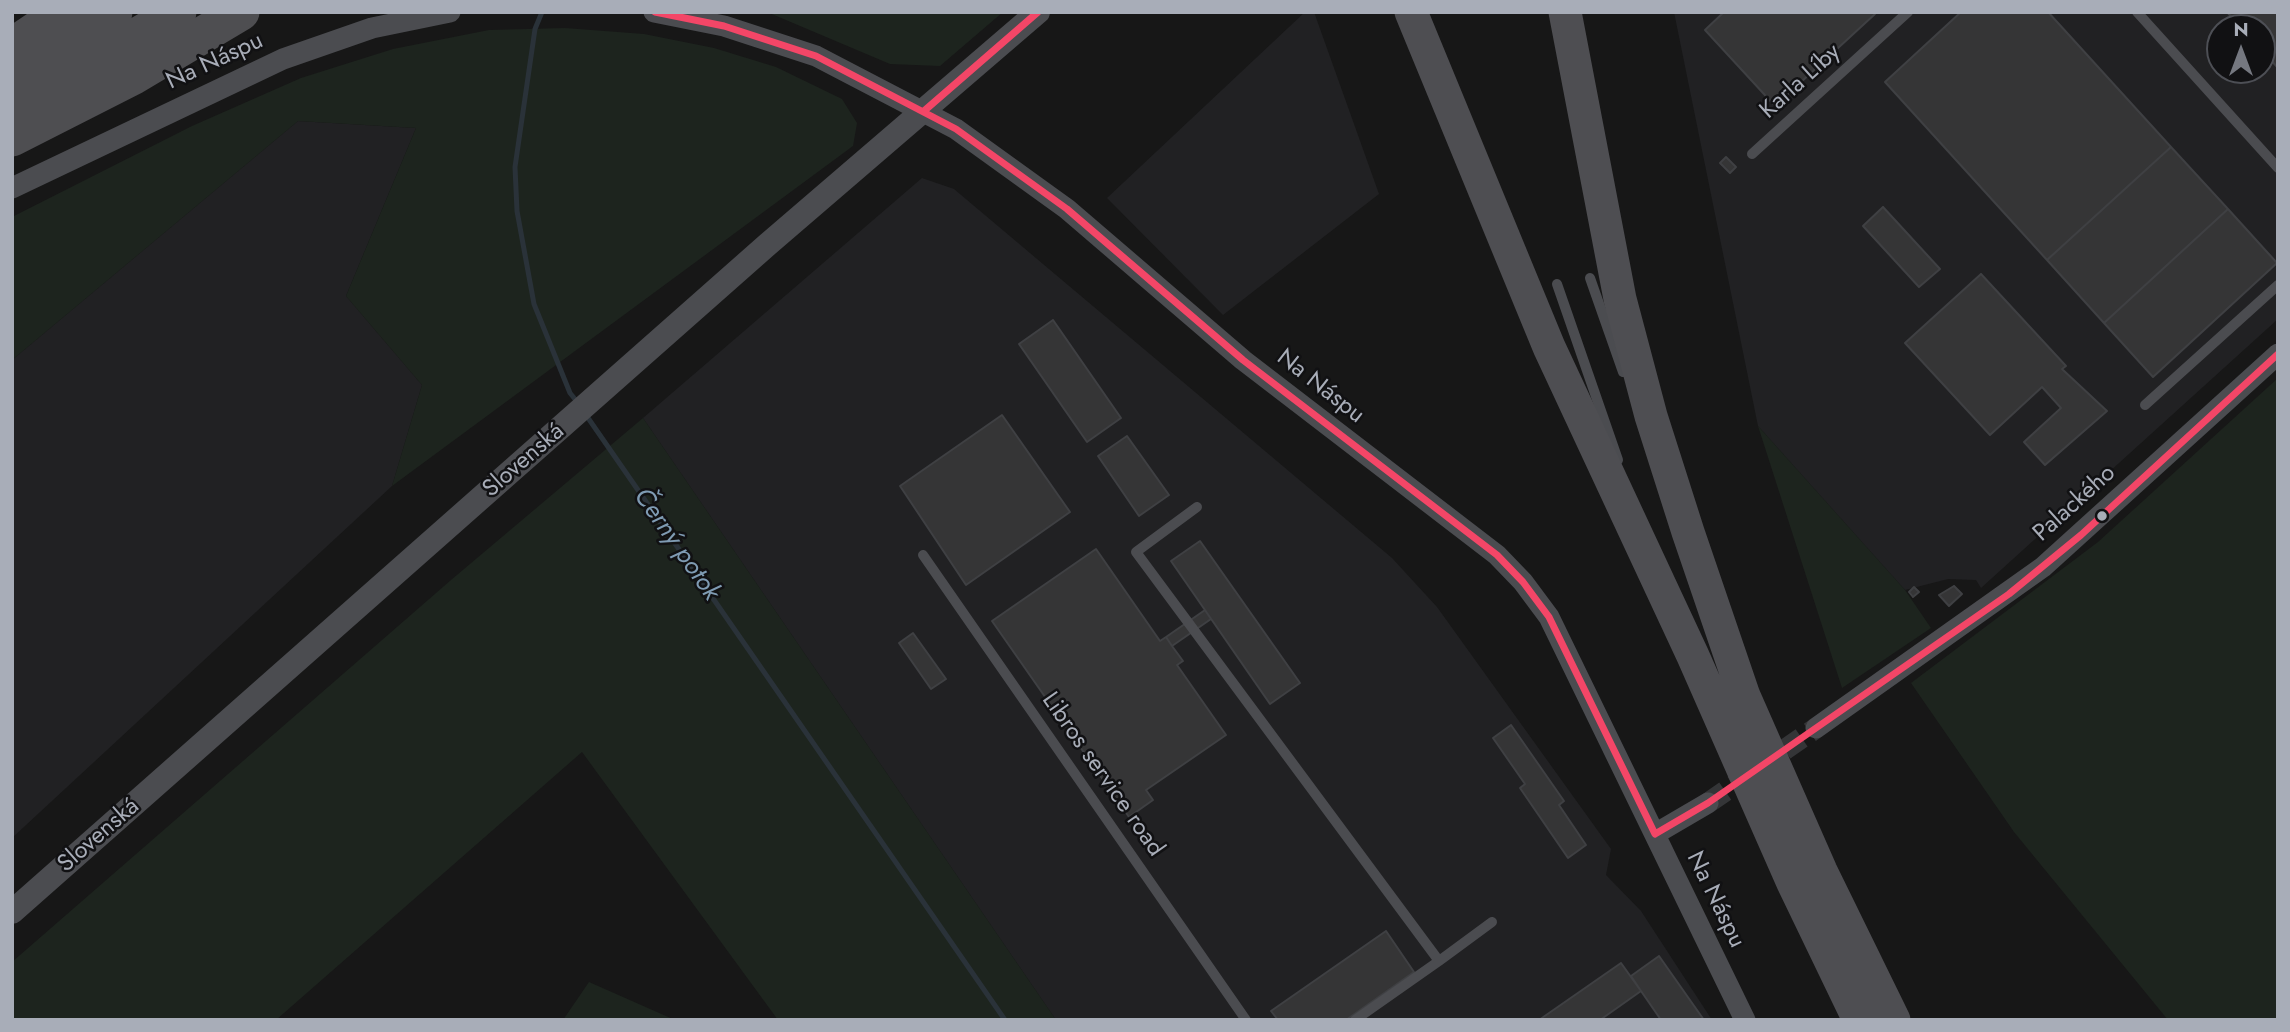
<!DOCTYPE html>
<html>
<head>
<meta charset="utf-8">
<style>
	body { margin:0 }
	#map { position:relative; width:2290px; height:1032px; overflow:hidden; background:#171717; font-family:Jost,sans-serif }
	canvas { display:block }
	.frame { position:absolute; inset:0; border:14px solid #a8adb8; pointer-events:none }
	.north { position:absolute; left:2206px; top:14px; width:70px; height:70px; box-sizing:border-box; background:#111113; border:2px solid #4d4f55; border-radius:50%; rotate:0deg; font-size:19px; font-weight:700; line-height:28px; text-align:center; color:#a8adb8 }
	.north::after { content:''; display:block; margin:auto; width:24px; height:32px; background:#757880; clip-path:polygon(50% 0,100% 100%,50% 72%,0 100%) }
</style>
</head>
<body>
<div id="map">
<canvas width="2290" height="1032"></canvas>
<div class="frame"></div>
<div class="north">N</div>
</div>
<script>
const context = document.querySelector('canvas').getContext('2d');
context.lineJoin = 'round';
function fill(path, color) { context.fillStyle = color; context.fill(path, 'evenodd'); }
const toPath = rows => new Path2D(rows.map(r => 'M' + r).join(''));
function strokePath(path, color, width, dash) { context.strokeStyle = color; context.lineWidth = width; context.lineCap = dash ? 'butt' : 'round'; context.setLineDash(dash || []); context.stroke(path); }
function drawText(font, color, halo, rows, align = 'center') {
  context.font = font + ' Jost,sans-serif'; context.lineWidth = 5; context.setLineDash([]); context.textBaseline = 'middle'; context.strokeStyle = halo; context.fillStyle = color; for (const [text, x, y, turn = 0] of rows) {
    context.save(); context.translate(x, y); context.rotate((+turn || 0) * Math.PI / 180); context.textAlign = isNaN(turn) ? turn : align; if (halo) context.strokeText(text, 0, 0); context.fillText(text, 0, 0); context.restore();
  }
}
fill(toPath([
	[1305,12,1314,12,1379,194,1223,315,1107,198],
	[1674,12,2278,12,2278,319,1981,588,1976,580,1948,579,1905,590,1758,426],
	[2220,28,2262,28,2262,70,2220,70],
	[298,121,416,128,346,296,422,385,392,486,12,838,12,360],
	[922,178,954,189,1392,558,1437,607,1611,849,1606,875,1641,911,1712,1020,1056,1020,643,418]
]), '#212123');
fill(toPath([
	[767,12,1003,12,940,66,890,64],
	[565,28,644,34,714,48,776,67,842,99,857,123,853,146,392,486,422,385,346,296,416,128,298,121,12,360,12,217,192,126,301,78,393,49,489,30],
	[2278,378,2278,1020,2168,1020,2014,832,1911,683,2098,542],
	[643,418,1056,1020,778,1020,582,752,276,1020,12,1020,12,962,451,580],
	[1758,426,1905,590,1931,628,1842,688],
	[589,982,675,1020,563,1020]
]), '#1d241e');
strokePath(toPath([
	[542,12,535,29,515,167,517,211,534,304,570,393,579,404],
	[586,415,1005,1020]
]), '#2a3239', 5);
const building = toPath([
	[1724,12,1874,12,1875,14,1775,106,1705,30,1724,12],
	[1961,12,2048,12,2171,147,2047,260,1885,82,1961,12],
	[2227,12,2278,12,2278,50,2269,58,2262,51,2262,28,2241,28,2227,12],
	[2278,50,2278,68,2269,58,2278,50],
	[2171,147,2228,209,2104,323,2047,260,2171,147],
	[1726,157,1736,167,1730,173,1720,163,1726,157],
	[1883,207,1940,269,1919,287,1863,226,1883,207],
	[2228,209,2277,263,2153,377,2104,323,2228,209],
	[1981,274,2066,366,2062,369,2107,411,2045,465,2024,442,2061,408,2042,387,1990,435,1905,343,1981,274],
	[1053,320,1121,418,1087,442,1019,344,1053,320],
	[1002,415,1070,512,966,585,900,486,1002,415],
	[1127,436,1169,495,1139,516,1098,456,1127,436],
	[1200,541,1300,683,1270,704,1171,561,1200,541],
	[1096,549,1160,641,1166,637,1172,646,1183,661,1177,665,1226,735,1146,790,1153,800,1129,817,992,621,1096,549],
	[1954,586,1962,594,1949,606,1939,595,1954,586],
	[1914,587,1919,592,1913,597,1909,592,1914,587],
	[1205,610,1211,619,1172,646,1166,637,1205,610],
	[913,633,946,679,931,689,899,643,913,633],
	[1511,725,1564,801,1559,805,1586,845,1568,858,1520,788,1525,784,1493,738,1511,725],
	[1386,931,1414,972,1346,1020,1278,1020,1271,1011,1386,931],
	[1659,956,1704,1020,1661,1020,1641,991,1631,976,1659,956],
	[1621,963,1641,991,1600,1020,1539,1020,1621,963]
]);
fill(building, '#353536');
strokePath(building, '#3f4043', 2);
strokePath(toPath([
	[1708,803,1816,728]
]), '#343537', 21, [21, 10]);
strokePath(toPath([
	[2137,12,2278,168],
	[1752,154,1908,12],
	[1590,278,1623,372],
	[1557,284,1618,460],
	[2145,405,2278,285],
	[1197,507,1136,552,1439,961,1492,922],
	[923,555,1246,1020],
	[1355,1020,1439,961]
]), '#4b4c50', 10);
strokePath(toPath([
	[654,12,724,26,816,56,956,129,1067,209,1243,360,1497,555,1523,582,1549,617,1745,1020],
	[12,188,283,59,372,28,450,12],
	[1816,728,2043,567,2278,354],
	[1655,834,1708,803]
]), '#4b4c50', 21);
strokePath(toPath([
	[12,912,767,245,1038,12]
]), '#4b4c50', 24);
strokePath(toPath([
	[1411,12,1549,347,1693,656,1793,883,1859,1020],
	[1565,12,1620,299,1651,416,1688,532,1744,696,1821,871,1894,1020]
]), '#4e4e52', 33);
strokePath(toPath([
	[14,45,63,12],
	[12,70,114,12],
	[12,110,178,12],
	[12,138,132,77,241,12]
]), '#4e4e51', 37);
strokePath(toPath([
	[655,12,724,26,816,56,956,129,1067,209,1243,360,1497,555,1523,582,1549,617,1655,834,1708,803,2009,594,2081,535,2278,354],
	[924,111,1038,12]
]), '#f34667', 7);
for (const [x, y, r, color] of [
	[2102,516,6,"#a8adb8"]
]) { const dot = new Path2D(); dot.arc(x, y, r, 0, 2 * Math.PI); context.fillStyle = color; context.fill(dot); strokePath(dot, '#111113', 2.5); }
drawText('24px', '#a8adb8', '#111113', [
	["Na Náspu",215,62,-25],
	["Karla Líby",1801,82,-42],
	["Na Náspu",1320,387,38],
	["Slovenská",524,461,-41],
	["Palackého",2075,504,-42],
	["Libros service road",1102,775,55],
	["Slovenská",99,836,-41],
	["Na Náspu",1715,900,64]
]);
drawText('italic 26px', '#7f9bb3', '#111113', [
	["Černý potok",676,545,55]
]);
</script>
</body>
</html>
